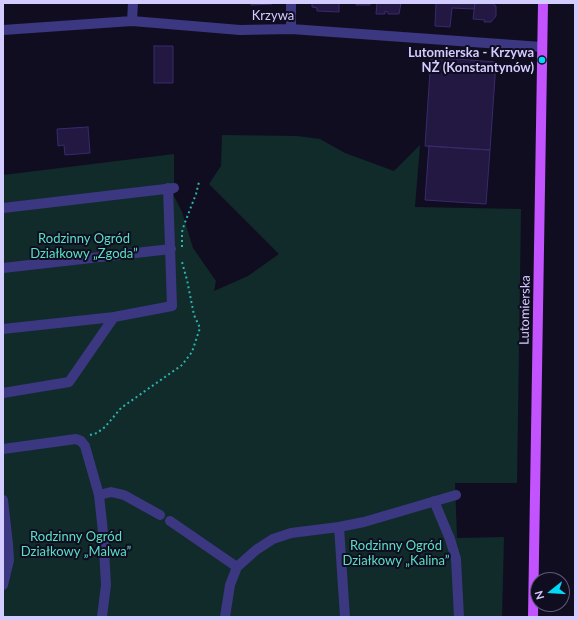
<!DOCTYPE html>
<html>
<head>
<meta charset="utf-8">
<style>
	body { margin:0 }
	#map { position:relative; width:578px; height:620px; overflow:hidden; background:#110d21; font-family:Lato,sans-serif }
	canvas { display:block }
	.frame { position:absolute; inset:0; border:4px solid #d3ccff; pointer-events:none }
	.north { position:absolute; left:530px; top:572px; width:40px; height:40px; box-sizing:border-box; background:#110d21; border:1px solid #5f597a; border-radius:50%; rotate:253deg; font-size:11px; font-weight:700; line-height:16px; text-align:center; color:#d3ccff }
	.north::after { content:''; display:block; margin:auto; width:14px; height:18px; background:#00d9f7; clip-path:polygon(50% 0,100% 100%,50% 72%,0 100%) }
</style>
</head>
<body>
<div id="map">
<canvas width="578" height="620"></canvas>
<div class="frame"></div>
<div class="north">N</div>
</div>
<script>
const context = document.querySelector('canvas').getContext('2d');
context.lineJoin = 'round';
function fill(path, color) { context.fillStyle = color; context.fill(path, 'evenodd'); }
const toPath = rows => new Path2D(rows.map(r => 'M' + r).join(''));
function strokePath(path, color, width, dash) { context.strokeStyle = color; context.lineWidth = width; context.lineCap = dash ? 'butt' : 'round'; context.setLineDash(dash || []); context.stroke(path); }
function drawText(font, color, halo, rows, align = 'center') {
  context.font = font + ' Lato,sans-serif'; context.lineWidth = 4; context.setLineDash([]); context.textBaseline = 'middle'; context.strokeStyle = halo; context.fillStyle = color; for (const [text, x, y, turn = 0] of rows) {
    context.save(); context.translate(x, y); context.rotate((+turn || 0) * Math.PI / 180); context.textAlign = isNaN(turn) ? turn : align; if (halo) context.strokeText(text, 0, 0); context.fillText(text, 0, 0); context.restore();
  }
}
fill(toPath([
	[222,135,297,136,320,139,345,153,394,171,420,145,415,207,521,209,517,483,455,483,457,538,504,537,502,617,3,617,3,175,174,154,174,196,182,212,193,248,216,281,214,291,248,276,279,254,209,184,221,166]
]), '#102b2a');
const building = toPath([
	[251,3,272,3,272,4,251,5,251,3],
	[312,3,339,3,339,12,317,11,317,8,312,7,312,3],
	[356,3,370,3,370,5,356,5,356,3],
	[377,3,401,3,399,14,388,14,388,12,385,11,385,14,376,14,377,3],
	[436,3,475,3,474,9,452,8,450,27,435,26,436,3],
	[475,3,494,3,494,5,496,6,496,16,491,22,484,22,485,20,473,19,475,3],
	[154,46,173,46,173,83,154,83,154,46],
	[431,57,496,62,490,150,425,146,431,57],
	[88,127,90,153,65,155,64,145,58,146,57,129,88,127],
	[429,146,490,150,486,204,425,200,429,146]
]);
fill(building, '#221842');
strokePath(building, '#392a6e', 1);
strokePath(toPath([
	[182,247,182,232,184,225,196,194,199,182],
	[90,435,97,433,105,427,121,408,182,365,192,352,200,328,194,315,187,280,182,262]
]), '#2cb3ae', 2, [2, 3]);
strokePath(toPath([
	[291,3,291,29],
	[132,21,133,3],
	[3,30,132,21,240,30,291,29,542,47],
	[3,208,174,188],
	[3,268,171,249],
	[3,329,114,317],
	[3,393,69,382,114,317,172,306,168,188],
	[3,449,76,439,81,441,85,446,99,495,103,532,106,585,102,617],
	[99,495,111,492,124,495,160,515],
	[3,500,8,544,9,560,3,585],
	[434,501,450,539,456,559,459,617],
	[170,521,237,567],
	[339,527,345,617],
	[225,617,230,585,237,567,256,550,273,539,291,533,339,527,364,522,456,495]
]), '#3b3780', 10);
strokePath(toPath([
	[533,617,543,3]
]), '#c353ff', 10);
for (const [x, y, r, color] of [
	[542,60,4,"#00d9f7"]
]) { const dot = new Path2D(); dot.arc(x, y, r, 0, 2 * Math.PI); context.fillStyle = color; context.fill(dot); strokePath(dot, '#110d21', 1.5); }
drawText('13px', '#d3ccff', '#110d21', [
	["Krzywa",273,16],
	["Lutomierska",525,310,-89]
]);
drawText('bold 13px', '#d3ccff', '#110d21', [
	["Lutomierska - Krzywa",534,53],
	["NŻ (Konstantynów)",534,68]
], 'right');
drawText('13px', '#57e0c1', '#110d21', [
	["Rodzinny Ogród",84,239],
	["Działkowy „Zgoda”",84,254],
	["Rodzinny Ogród",76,537],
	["Działkowy „Malwa”",76,552],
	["Rodzinny Ogród",396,546],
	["Działkowy „Kalina”",396,561]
]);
</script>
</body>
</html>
